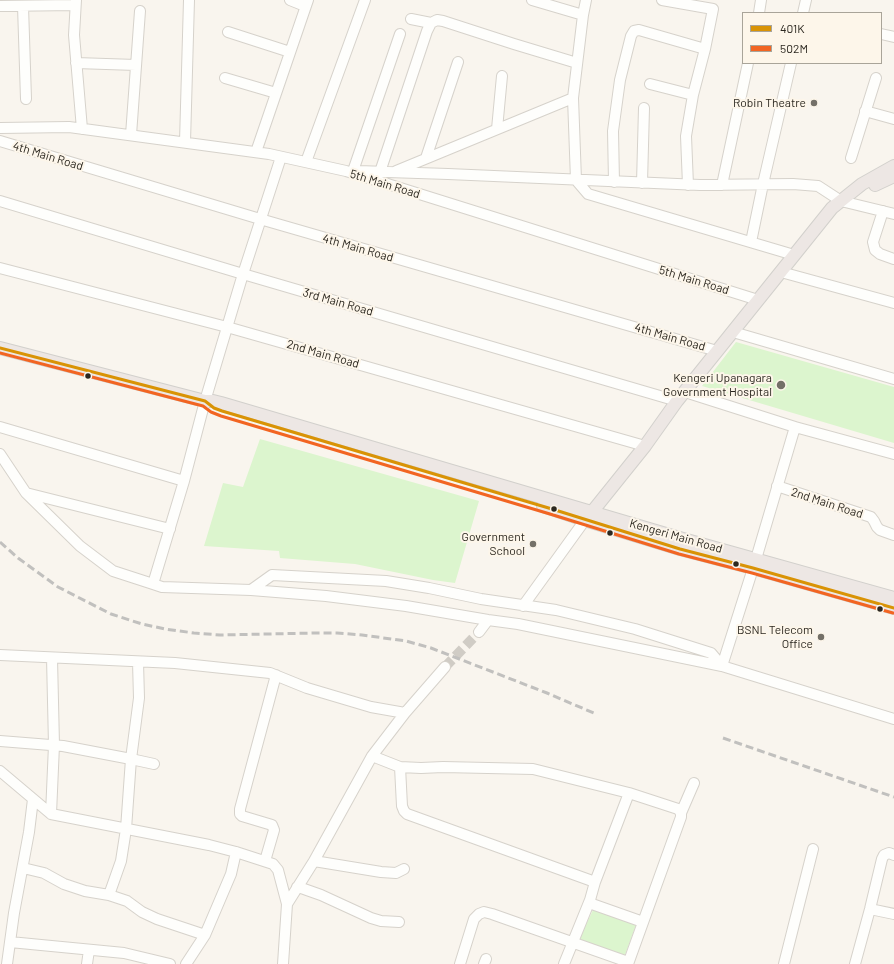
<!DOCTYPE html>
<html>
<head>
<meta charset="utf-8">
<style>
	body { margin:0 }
	#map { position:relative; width:894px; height:964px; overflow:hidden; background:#f9f5ee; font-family:Barlow,sans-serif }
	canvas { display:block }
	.legend { position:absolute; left:742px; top:12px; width:140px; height:52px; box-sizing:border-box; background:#fdf6ea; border:1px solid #a9a499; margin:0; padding:5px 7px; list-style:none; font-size:12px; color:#2c2820 }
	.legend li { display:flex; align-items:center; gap:8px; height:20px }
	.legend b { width:20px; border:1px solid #a9a499 }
</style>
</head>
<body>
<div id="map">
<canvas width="894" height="964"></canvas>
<ul class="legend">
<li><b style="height:5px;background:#d99305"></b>401K</li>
<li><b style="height:5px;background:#f26522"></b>502M</li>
</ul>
</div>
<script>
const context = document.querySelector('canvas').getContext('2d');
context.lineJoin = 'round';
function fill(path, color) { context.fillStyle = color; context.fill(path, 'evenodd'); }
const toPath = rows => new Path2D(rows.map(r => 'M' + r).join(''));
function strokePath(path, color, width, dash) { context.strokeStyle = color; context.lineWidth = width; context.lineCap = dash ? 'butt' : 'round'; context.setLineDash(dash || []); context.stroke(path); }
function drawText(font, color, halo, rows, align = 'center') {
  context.font = font + ' Barlow,sans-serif'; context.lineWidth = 4; context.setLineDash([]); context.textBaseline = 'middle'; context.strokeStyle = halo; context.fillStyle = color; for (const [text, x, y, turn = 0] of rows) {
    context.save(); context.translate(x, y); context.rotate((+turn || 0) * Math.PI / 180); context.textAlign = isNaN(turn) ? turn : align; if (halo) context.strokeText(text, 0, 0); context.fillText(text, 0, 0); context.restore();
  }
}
fill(toPath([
	[736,342,894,387,894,443,702,386],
	[260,439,479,501,455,583,433,580,355,564,280,558,279,551,204,546,223,483,243,487],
	[593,910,636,925,625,955,578,941]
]), '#dcf5ce');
strokePath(toPath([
	[445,667,479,632]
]), '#d0ccc5', 10, [10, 5]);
const minor = toPath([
	[76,0,74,35,82,129],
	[290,0,305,6],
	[532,0,583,15],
	[662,0,713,9,705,49,693,95,686,136,688,185],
	[0,6,75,5],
	[23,6,26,99],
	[759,13,761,0],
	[803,13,806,0],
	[411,19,431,23],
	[228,32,290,52],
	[881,34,894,37],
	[76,63,136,65],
	[225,78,276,93],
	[650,84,693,95],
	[573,98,583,15,586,0],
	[865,111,894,119],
	[0,128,69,127,269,154,346,171,758,300],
	[497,129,502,76],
	[131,135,140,11],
	[0,141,260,219,717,351],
	[185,142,189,0],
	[256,152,308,0],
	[426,158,458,62],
	[851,158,876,78],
	[306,162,365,0],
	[353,171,400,34],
	[358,171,448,174,700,185,793,184,818,186,841,201,894,214],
	[396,171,573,98,576,180,588,194,794,255],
	[380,172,427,31,431,23,437,20,443,21,514,44,577,63],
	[614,182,613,131,620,80,631,36,634,31,639,30,705,49],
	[642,183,644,108],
	[722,185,748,63],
	[0,201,243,274,677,401],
	[883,211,873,242,875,250,880,254,894,259],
	[751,242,763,184,791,63],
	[0,268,227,327,645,446],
	[781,272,894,303],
	[733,332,894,379],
	[685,392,795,427,756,559,722,666],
	[0,427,184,481],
	[795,427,894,454],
	[0,454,26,493,80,546,113,571,153,584,162,587,251,590,326,596,406,606,488,620,518,624,722,666,894,719],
	[777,486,871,517,874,521,877,527,880,530,894,535],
	[26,493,170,529],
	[153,584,184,481,205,401,243,274,281,157],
	[251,590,272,575,386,581,429,588,481,599,556,610,635,629,711,653,722,666],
	[523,606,585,520],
	[479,632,488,620],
	[0,655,175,663,270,673,307,688,371,707,405,713],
	[0,741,63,746,131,759,154,764],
	[372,756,400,767,421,768,443,767,533,769,629,793,678,809,681,813],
	[400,767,402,806,404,811,407,814,595,882,590,900,592,904,643,922],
	[0,771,51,814,209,845,236,852,273,864,278,870,287,904,283,964],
	[51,814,54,745,52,658],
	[265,861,274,830,272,825,242,816,240,814,240,809,276,675],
	[314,861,381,872,396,873,404,869],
	[23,868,44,873,64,884,85,891,109,895,127,901,142,912,157,919,205,935],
	[595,882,629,793],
	[297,887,304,889,321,895,371,918,381,921,399,922],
	[109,895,121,861,126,829,131,759,139,698,138,662],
	[287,904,314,861,372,756,405,713,445,667],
	[870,909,894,914],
	[10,942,124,953,170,964],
	[7,964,14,913,29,832,33,799],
	[87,964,89,950],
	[186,964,205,935,231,874,236,852],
	[460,964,474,919,479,914,484,912,492,914,628,962],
	[484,964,486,959],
	[564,964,590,900],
	[628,964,681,817,681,813,694,783],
	[784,964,813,849],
	[855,964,870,909,882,859,884,855,889,853,894,855]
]);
const major = toPath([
	[875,185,894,176],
	[0,348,205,401,213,401,221,403,683,539,894,598],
	[543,506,585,520,680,549,753,568,894,608],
	[588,517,645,446,677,401,832,208,862,184,894,166]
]);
strokePath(minor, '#d6d2cb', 12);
strokePath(major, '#d2d0cc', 14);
strokePath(minor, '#fefefc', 10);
strokePath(major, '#ede7e4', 12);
strokePath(toPath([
	[0,542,18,558,58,587,111,614,142,624,165,629,194,633,220,635,315,633,337,633,362,635,406,641,431,648,547,693,596,714],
	[723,738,894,797]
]), '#c1c0be', 3, [8, 4]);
strokePath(toPath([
	[0,348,205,401,214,408,222,411,552,509,680,549,753,568,894,608]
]), '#d99305', 3);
strokePath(toPath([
	[0,353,203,406,211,412,221,416,550,514,679,554,752,573,893,613]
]), '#f26522', 3);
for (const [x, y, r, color] of [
	[814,103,4,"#747068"],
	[88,376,3.5,"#2c2820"],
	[781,385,5,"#747068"],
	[554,509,3.5,"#2c2820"],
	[610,533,3.5,"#2c2820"],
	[533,544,4,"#747068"],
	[736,564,3.5,"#2c2820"],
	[880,609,3.5,"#2c2820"],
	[821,637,4,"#747068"]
]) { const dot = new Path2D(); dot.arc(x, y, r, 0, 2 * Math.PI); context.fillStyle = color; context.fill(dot); strokePath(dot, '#fdf6ea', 1.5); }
drawText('12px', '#2c2820', '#fdf6ea', [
	["Robin Theatre",806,103],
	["Kengeri Upanagara",772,378],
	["Government Hospital",772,392],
	["Government",525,537],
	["School",525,551],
	["BSNL Telecom",813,630],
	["Office",813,644]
], 'right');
drawText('12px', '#2c2820', '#fdf6ea', [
	["4th Main Road",48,156,17],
	["5th Main Road",385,184,17],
	["4th Main Road",358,248,16],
	["5th Main Road",694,280,17],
	["3rd Main Road",338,302,16],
	["4th Main Road",670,337,16],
	["2nd Main Road",323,354,16],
	["2nd Main Road",827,503,18],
	["Kengeri Main Road",676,536,16]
]);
</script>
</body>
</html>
